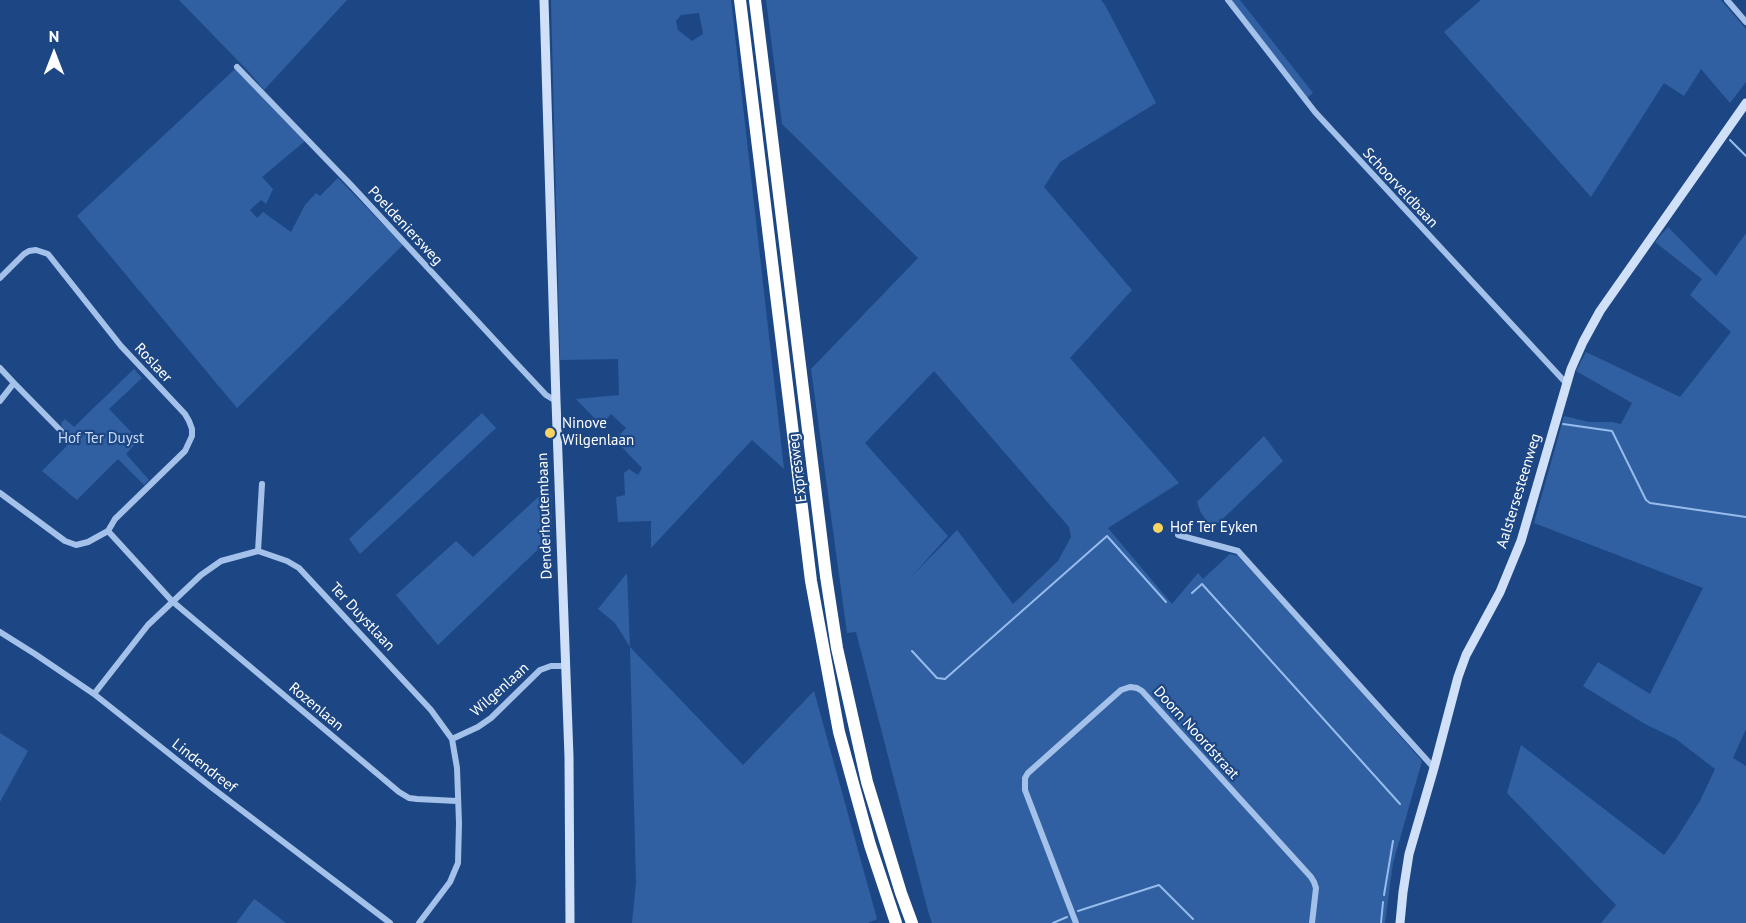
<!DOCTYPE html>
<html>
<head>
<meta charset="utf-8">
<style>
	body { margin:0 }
	#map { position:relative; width:1746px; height:923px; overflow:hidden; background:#1d4784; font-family:"PT Sans",sans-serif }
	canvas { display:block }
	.north { position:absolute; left:24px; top:24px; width:60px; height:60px; -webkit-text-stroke:4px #1d4784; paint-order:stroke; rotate:0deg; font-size:16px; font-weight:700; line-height:24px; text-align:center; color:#fff }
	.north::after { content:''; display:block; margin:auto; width:21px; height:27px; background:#fff; clip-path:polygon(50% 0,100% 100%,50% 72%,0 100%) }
</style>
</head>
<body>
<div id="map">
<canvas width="1746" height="923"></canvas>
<div class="north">N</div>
</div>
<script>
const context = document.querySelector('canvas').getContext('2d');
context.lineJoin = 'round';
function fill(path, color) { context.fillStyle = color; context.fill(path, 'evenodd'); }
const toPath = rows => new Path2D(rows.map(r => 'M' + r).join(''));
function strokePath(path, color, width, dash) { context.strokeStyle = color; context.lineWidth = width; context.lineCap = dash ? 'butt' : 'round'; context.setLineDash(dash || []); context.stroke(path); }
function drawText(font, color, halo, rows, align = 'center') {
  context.font = font + ' "PT Sans",sans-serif'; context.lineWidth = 4.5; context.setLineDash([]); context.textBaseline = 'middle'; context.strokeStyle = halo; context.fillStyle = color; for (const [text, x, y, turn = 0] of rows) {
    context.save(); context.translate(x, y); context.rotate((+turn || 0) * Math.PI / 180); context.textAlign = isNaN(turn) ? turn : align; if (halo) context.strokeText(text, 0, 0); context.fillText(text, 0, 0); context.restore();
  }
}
fill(toPath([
	[179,0,347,0,264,90,249,72],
	[551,0,731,0,784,469,752,440,651,548,651,521,618,522,616,497,625,495,624,473,629,469,638,475,642,468,615,440,626,428,611,414,601,425,576,399,619,395,618,359,560,360],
	[699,13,703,34,692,41,678,30,676,21,681,15],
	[766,0,1101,0,1105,5,1156,103,1060,162,1044,187,1132,290,1070,358,1179,483,1108,528,1172,604,1198,573,1203,579,1230,554,1238,556,1311,635,1422,761,1393,863,1385,923,932,923,928,911,856,632,847,633,811,369,918,258,782,124],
	[934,371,1069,527,1071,537,1058,561,1013,604,957,530,910,578,948,536,865,443],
	[1229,0,1240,0,1313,93,1307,98],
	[1481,0,1721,0,1746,29,1746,82,1730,103,1701,69,1684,96,1664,83,1591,197,1444,32],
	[235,69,305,141,262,177,273,189,266,204,261,200,250,210,257,218,263,212,291,232,305,205,316,193,320,196,338,178,403,245,237,408,77,216],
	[1668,227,1716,276,1746,233,1746,729,1733,758,1746,766,1746,923,1601,923,1616,905,1507,793,1521,745,1664,855,1676,839,1700,801,1715,769,1676,739,1645,724,1583,686,1598,662,1650,694,1703,588,1534,523,1564,416,1589,422,1612,422,1621,424,1632,403,1576,371,1586,352,1680,397,1731,332,1690,295,1702,279,1655,242],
	[134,369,142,378,109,409,139,440,126,454,149,480,144,485,118,459,77,500,42,471,67,446,59,437,65,432,61,425,62,422,65,419,74,427],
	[482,413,496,428,360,554,349,539],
	[1264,436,1283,461,1207,534,1202,532,1199,529,1200,526,1207,521,1201,513,1197,502],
	[547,489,551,495,552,536,438,645,396,595,456,541,473,557],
	[627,573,630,647,743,765,814,691,877,919,868,923,632,923,636,883,630,647,615,623,598,609],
	[0,733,28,751,0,802],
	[254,899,256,900,286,923,236,923]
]), '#3060a2');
strokePath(toPath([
	[1730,140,1746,156],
	[1563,424,1612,431,1646,500,1650,503,1746,517],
	[1192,593,1202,584,1400,804],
	[912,651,937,678,945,679,1107,536,1166,602],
	[1384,895,1393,841],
	[1078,911,1159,885,1193,919],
	[1053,923,1067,917],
	[1381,923,1383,902]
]), '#97bcec', 2);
strokePath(toPath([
	[1228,0,1315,112,1566,383],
	[1727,0,1746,22],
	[237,67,352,186,515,362,546,395,556,401],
	[0,278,24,254,29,251,36,250,48,254,121,346,185,414,189,421,192,429,192,436,185,451,115,519,108,531],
	[0,368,14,383],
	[0,401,14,383,63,433],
	[0,493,65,541,76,545,88,542,108,531,172,601,399,792,409,798,417,799,457,801],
	[1178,535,1238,551,1434,768],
	[258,551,262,484],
	[0,632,35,654,94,694,211,787,390,923],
	[94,694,148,625,201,575,221,561,258,551,287,561,299,568,431,710,452,739,457,768,459,823,458,863,450,882,419,923],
	[452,739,478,727,491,718,540,670,551,666,566,666],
	[1076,923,1025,790,1025,778,1028,773,1121,690,1130,687,1137,688,1142,691,1311,877,1314,882,1316,888,1312,923]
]), '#a4c1ea', 6);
strokePath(toPath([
	[544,0,556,401,569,757,570,923],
	[1400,923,1403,892,1409,854,1434,768,1458,677,1466,655,1500,592,1521,541,1571,369,1583,342,1600,311,1746,103]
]), '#cfe0f8', 9);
strokePath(toPath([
	[740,0,811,581,839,732,870,845,896,923],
	[755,0,826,576,837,648,867,782,901,893,912,923]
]), '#fff', 12);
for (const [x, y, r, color] of [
	[550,433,6,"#fad362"],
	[1158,528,6,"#fad362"]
]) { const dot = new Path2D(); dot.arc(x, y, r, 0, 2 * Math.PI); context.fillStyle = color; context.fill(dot); strokePath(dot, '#1d4784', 2); }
drawText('15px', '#fff', '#1d4784', [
	["Schoorveldbaan",1400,188,47],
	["Poeldeniersweg",405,226,47],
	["Roslaer",153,363,47],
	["Expresweg",798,468,-97],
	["Aalstersesteenweg",1519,491,-73],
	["Denderhoutembaan",545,516,-92],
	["Ter Duystlaan",362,617,47],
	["Wilgenlaan",500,690,-42],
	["Rozenlaan",316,707,40],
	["Doorn Noordstraat",1196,733,48],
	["Lindendreef",204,766,38]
]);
drawText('15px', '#fff', '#1d4784', [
	["Ninove",562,424],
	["Wilgenlaan",562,441],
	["Hof Ter Eyken",1170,528]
], 'left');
drawText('15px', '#c8dcf8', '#1d4784', [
	["Hof Ter Duyst",101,439]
]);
</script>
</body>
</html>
